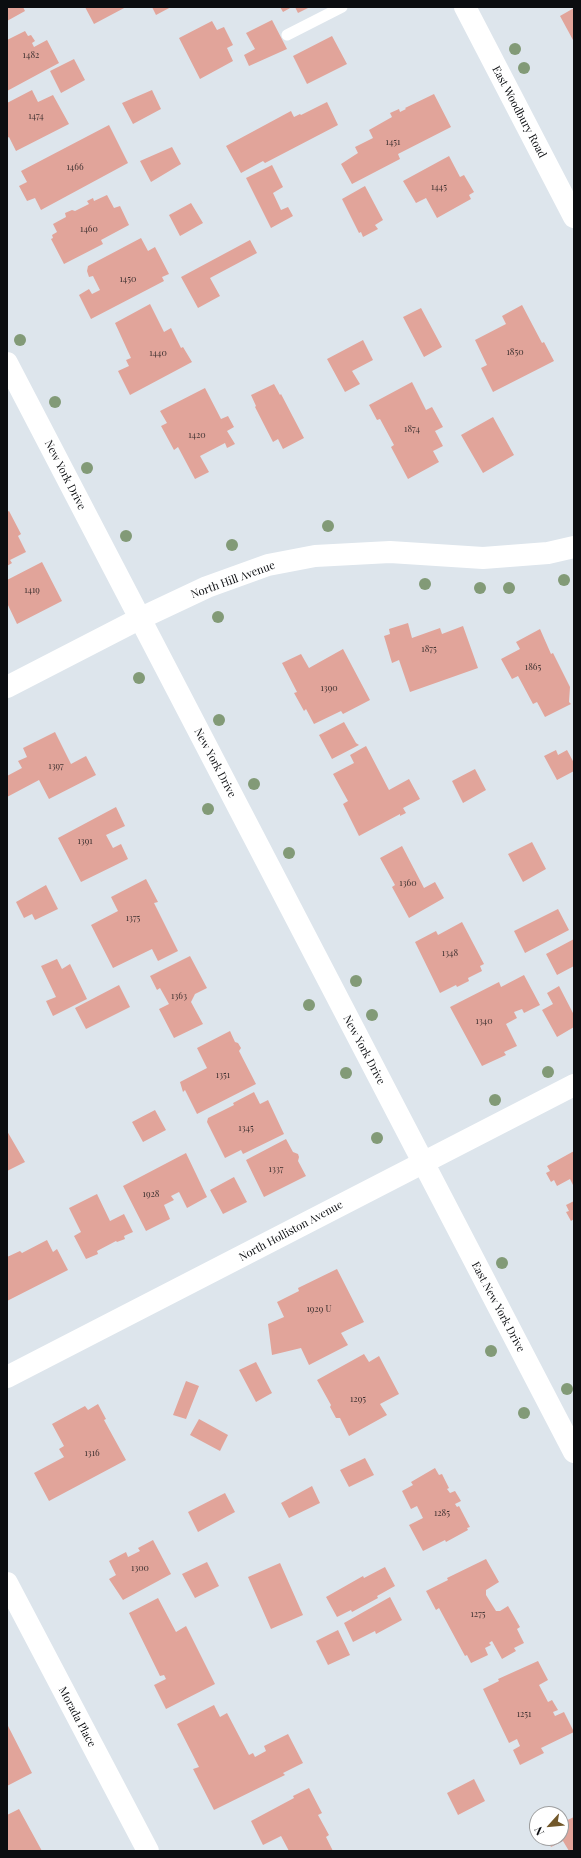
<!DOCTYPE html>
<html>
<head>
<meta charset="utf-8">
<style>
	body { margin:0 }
	#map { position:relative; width:581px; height:1858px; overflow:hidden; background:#dde5ec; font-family:"Playfair Display",serif }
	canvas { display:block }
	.frame { position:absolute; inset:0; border:8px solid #0b0d10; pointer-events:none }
	.north { position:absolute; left:529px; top:1806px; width:40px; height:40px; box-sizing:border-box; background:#fff; border:1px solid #9d9e9f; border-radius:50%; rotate:243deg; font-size:11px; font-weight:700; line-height:16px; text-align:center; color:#0b0d10 }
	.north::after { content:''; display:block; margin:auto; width:14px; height:18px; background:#72582a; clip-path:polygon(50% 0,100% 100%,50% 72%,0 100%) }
</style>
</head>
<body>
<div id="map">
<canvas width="581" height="1858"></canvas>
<div class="frame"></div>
<div class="north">N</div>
</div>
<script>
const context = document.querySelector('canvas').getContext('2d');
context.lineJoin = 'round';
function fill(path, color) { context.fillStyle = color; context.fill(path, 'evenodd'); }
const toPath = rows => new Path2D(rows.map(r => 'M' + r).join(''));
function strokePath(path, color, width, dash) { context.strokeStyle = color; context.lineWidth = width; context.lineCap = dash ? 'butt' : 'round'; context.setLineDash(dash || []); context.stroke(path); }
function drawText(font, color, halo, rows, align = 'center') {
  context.font = font + ' "Playfair Display",serif'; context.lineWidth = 3; context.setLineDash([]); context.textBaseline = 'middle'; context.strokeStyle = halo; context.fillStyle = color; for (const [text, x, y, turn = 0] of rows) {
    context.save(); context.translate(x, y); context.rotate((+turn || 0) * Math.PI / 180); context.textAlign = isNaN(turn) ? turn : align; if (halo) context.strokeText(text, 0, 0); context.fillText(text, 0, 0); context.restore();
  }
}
fill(toPath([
	[7,7,23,7,25,11,7,21],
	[85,7,126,7,94,24],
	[152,7,171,7,156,15],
	[280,7,292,7,283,12],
	[295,7,310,7,298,13],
	[574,8,574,40,573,40,560,16],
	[272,20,287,49,249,66,244,55,255,49,246,33],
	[212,21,217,30,224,27,233,45,227,48,233,61,200,79,179,38],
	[25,31,28,36,31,35,35,41,32,43,34,47,47,40,59,63,7,91,7,40],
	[332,36,347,64,307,84,293,56],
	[74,59,85,80,61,93,50,71],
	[32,90,38,102,53,95,69,124,16,151,9,137,7,138,7,103],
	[152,90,161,109,133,124,122,103],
	[434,94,451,127,398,154,400,159,352,184,341,164,358,153,355,147,373,138,369,130,392,117,390,113,399,109,400,112,406,109,405,108],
	[327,102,338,125,265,163,263,161,241,173,226,146,291,111,294,117,300,114,301,115],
	[109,125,128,163,41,210,35,198,27,201,19,186,27,182,21,171],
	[172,147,181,164,151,182,140,161],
	[449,156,460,177,464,175,474,192,469,195,471,199,437,218,426,198,416,203,403,181],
	[272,165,283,187,273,193,281,210,288,207,293,216,271,228,246,178],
	[365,186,383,220,375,225,378,229,363,237,361,232,359,233,342,199],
	[107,195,114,208,120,206,129,225,101,240,103,244,64,264,51,239,53,238,52,235,57,232,53,224,66,217,65,213,72,210,75,211,89,204,87,201,93,198,94,201],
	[191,203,203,223,180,236,169,215],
	[141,238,148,251,155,247,169,274,162,277,164,281,91,319,79,295,89,289,92,294,100,290,93,276,89,277,87,271,88,266],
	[250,240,257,253,210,278,220,296,198,308,181,277],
	[150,304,164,332,171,328,181,348,183,347,192,362,130,395,118,371,129,366,126,360,131,358,115,323],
	[522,305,542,343,544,342,554,361,493,392,481,368,487,365,475,340,506,324,502,316],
	[421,308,442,347,424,357,403,317],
	[363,340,373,360,352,371,360,384,345,392,327,359],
	[412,382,426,410,432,407,443,427,435,431,443,446,433,451,439,462,408,479,391,447,394,445,380,419,377,420,369,405],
	[274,384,280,395,281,394,304,438,283,449,278,439,273,442,255,407,256,406,251,395],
	[205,388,221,419,228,416,234,427,227,431,235,444,227,448,225,443,200,456,209,472,195,479,178,447,174,450,161,426,167,423,160,411],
	[493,417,514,455,483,473,461,435],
	[9,511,21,534,18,536,26,552,10,560,12,563,7,566,7,512],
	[42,562,62,601,17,624,7,603,7,580],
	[408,623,412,638,440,628,442,634,463,626,478,668,410,692,399,660,392,663,384,636,390,634,389,629],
	[540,629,551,654,553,653,570,687,569,702,571,704,545,717,537,702,533,704,518,676,512,679,501,659,520,649,516,642],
	[343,649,370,700,343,714,341,711,314,724,306,709,304,711,294,693,297,692,282,663,301,654,309,668],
	[344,722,356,743,359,745,332,759,319,735],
	[55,732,71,764,86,756,96,775,49,799,39,780,7,797,7,776,22,768,18,761,27,757,23,748],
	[366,746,389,790,409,779,420,799,403,808,406,813,400,816,400,814,359,836,343,804,348,801,333,774,354,763,350,755],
	[556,750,558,755,567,750,574,763,574,771,557,780,544,756],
	[475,769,486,790,463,803,452,781],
	[116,807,125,826,106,835,113,848,121,844,128,859,81,882,58,838],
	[532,842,546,869,523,882,508,854],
	[402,846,424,888,435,882,444,898,409,918,392,887,395,885,380,858],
	[146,879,158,902,154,903,178,951,158,961,152,949,113,968,91,925,118,911,111,897],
	[46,885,58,909,35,920,32,914,24,918,16,902],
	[558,909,569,930,525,953,514,931],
	[462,922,484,964,480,966,482,971,468,978,469,981,457,987,456,985,440,993,415,942,436,931,438,935],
	[574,939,574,966,557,975,546,954],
	[190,956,207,988,195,994,191,1002,203,1024,174,1038,159,1009,169,1004,160,988,157,990,150,976],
	[57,959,62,969,70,964,87,999,53,1016,46,1001,56,997,41,966],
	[524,975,540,1005,524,1013,522,1009,514,1012,517,1018,506,1024,517,1046,504,1052,506,1055,482,1066,450,1007,499,982,501,987],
	[119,985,130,1007,86,1029,75,1008],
	[559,986,574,1015,574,1027,557,1037,542,1010,553,1004,547,993],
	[230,1031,235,1042,238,1043,241,1048,239,1051,256,1084,197,1114,185,1090,183,1092,180,1082,207,1068,197,1048],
	[254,1092,260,1104,268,1100,284,1134,243,1154,241,1150,225,1158,207,1122,208,1118,234,1105,233,1103],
	[155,1110,166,1130,143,1142,132,1122],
	[7,1131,25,1162,7,1171],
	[286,1139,293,1152,298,1154,299,1157,298,1161,306,1176,264,1197,246,1160],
	[574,1151,574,1187,570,1179,557,1186,554,1180,551,1182,546,1173,550,1171,547,1166],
	[186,1153,207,1197,187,1208,179,1192,171,1196,174,1200,164,1205,170,1219,146,1231,123,1186],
	[234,1177,247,1202,223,1214,210,1190],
	[97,1194,110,1221,124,1214,133,1232,124,1236,125,1239,117,1242,116,1241,97,1251,98,1254,86,1259,74,1236,81,1232,69,1208],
	[574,1201,574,1219,571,1221,566,1212,569,1211,566,1205],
	[47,1240,53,1252,57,1249,68,1270,7,1301,7,1257,20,1251,22,1253],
	[337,1269,364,1322,341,1333,348,1345,309,1365,301,1348,272,1355,268,1324,284,1317,277,1302,299,1291,298,1288],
	[364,1354,369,1362,379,1356,399,1394,380,1404,387,1415,349,1436,340,1418,336,1418,330,1407,331,1405,317,1380],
	[256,1362,272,1393,256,1402,239,1370],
	[186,1381,199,1386,186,1419,173,1415],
	[98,1404,106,1419,104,1420,126,1460,49,1501,34,1473,64,1457,59,1449,64,1446,52,1424,85,1406,88,1410],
	[199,1419,228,1435,220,1451,190,1435],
	[365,1458,374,1475,349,1487,340,1470],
	[435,1468,439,1475,442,1474,449,1488,447,1489,450,1493,455,1491,461,1501,455,1504,457,1507,459,1506,470,1527,467,1528,468,1530,446,1542,445,1540,423,1551,409,1525,423,1518,417,1506,411,1509,402,1491,413,1485,411,1482],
	[312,1486,320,1503,289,1518,281,1503],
	[225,1493,235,1512,198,1532,188,1512],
	[153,1540,171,1574,123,1600,109,1579,116,1575,109,1561,126,1552,128,1557,140,1551,138,1548],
	[486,1559,499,1582,486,1590,486,1595,496,1611,500,1611,508,1606,520,1627,517,1629,524,1643,514,1648,516,1651,502,1659,492,1641,489,1643,491,1645,485,1648,488,1655,471,1663,467,1655,465,1656,439,1608,436,1610,426,1591,448,1580,447,1578],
	[207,1562,219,1586,195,1598,182,1574],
	[280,1563,303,1615,271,1629,248,1577],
	[385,1567,395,1586,377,1596,378,1598,352,1612,351,1610,337,1617,326,1597,363,1576,364,1578],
	[390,1597,402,1620,376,1634,375,1631,353,1642,344,1623],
	[158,1598,176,1632,186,1626,215,1684,166,1709,154,1685,166,1679,164,1675,160,1676,129,1613],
	[338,1630,350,1655,328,1665,316,1641],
	[538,1661,548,1680,539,1685,548,1702,552,1700,558,1710,553,1712,555,1716,564,1712,574,1732,541,1748,544,1753,520,1765,513,1750,520,1746,517,1739,509,1743,483,1689,499,1681,498,1679],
	[214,1705,220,1717,227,1713,249,1755,253,1753,255,1757,266,1751,264,1746,288,1734,303,1763,283,1773,285,1775,214,1810,193,1769,199,1767,177,1724],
	[7,1724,32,1773,7,1786],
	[474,1779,485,1801,458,1815,447,1793],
	[309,1788,322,1813,318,1815,329,1835,326,1837,333,1851,289,1851,281,1836,263,1845,251,1821,294,1798,293,1796],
	[19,1809,42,1851,7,1851,7,1815],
	[574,1817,574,1851,569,1851,563,1841,551,1847,546,1838,561,1838,561,1823]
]), '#e1a49a');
strokePath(toPath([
	[287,35,342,7]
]), '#fff', 11);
strokePath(toPath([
	[465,7,574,217],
	[7,1377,574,1085],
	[7,1583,148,1851]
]), '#fff', 22);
strokePath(toPath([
	[7,363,574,1452],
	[7,687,139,619,207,587,268,565,315,556,390,552,483,558,548,553,574,547]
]), '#fff', 22);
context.fillStyle = '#829a77';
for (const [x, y] of [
	[515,49],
	[524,68],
	[20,340],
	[55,402],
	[87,468],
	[328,526],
	[126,536],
	[232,545],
	[564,580],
	[425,584],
	[480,588],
	[509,588],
	[218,617],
	[139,678],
	[219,720],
	[254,784],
	[208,809],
	[289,853],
	[356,981],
	[309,1005],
	[372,1015],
	[548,1072],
	[346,1073],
	[495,1100],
	[377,1138],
	[502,1263],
	[491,1351],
	[567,1389],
	[524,1413]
]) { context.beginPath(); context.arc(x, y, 6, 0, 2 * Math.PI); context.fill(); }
drawText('9px', '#403332', null, [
	["1482",31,55],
	["1474",36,116],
	["1451",393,142],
	["1466",75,167],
	["1445",439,187],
	["1460",89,229],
	["1450",128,279],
	["1850",515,352],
	["1440",158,353],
	["1874",412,429],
	["1420",197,435],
	["1419",32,590],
	["1875",429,649],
	["1865",533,667],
	["1390",329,688],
	["1397",56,766],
	["1391",85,841],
	["1360",408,883],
	["1375",133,918],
	["1348",450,953],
	["1363",179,996],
	["1340",484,1021],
	["1351",223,1075],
	["1345",246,1128],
	["1337",276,1169],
	["1928",151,1194],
	["1929 U",319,1309],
	["1295",358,1399],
	["1316",92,1453],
	["1285",442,1513],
	["1300",140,1568],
	["1275",478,1614],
	["1251",524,1714]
]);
drawText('11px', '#0b0d10', '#fff', [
	["East Woodbury Road",519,112,62],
	["New York Drive",65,475,63],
	["North Hill Avenue",233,580,-20],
	["New York Drive",215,763,62],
	["New York Drive",364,1050,62],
	["North Holliston Avenue",291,1231,-28],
	["East New York Drive",498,1307,62],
	["Morada Place",77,1717,62]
]);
</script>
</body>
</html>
